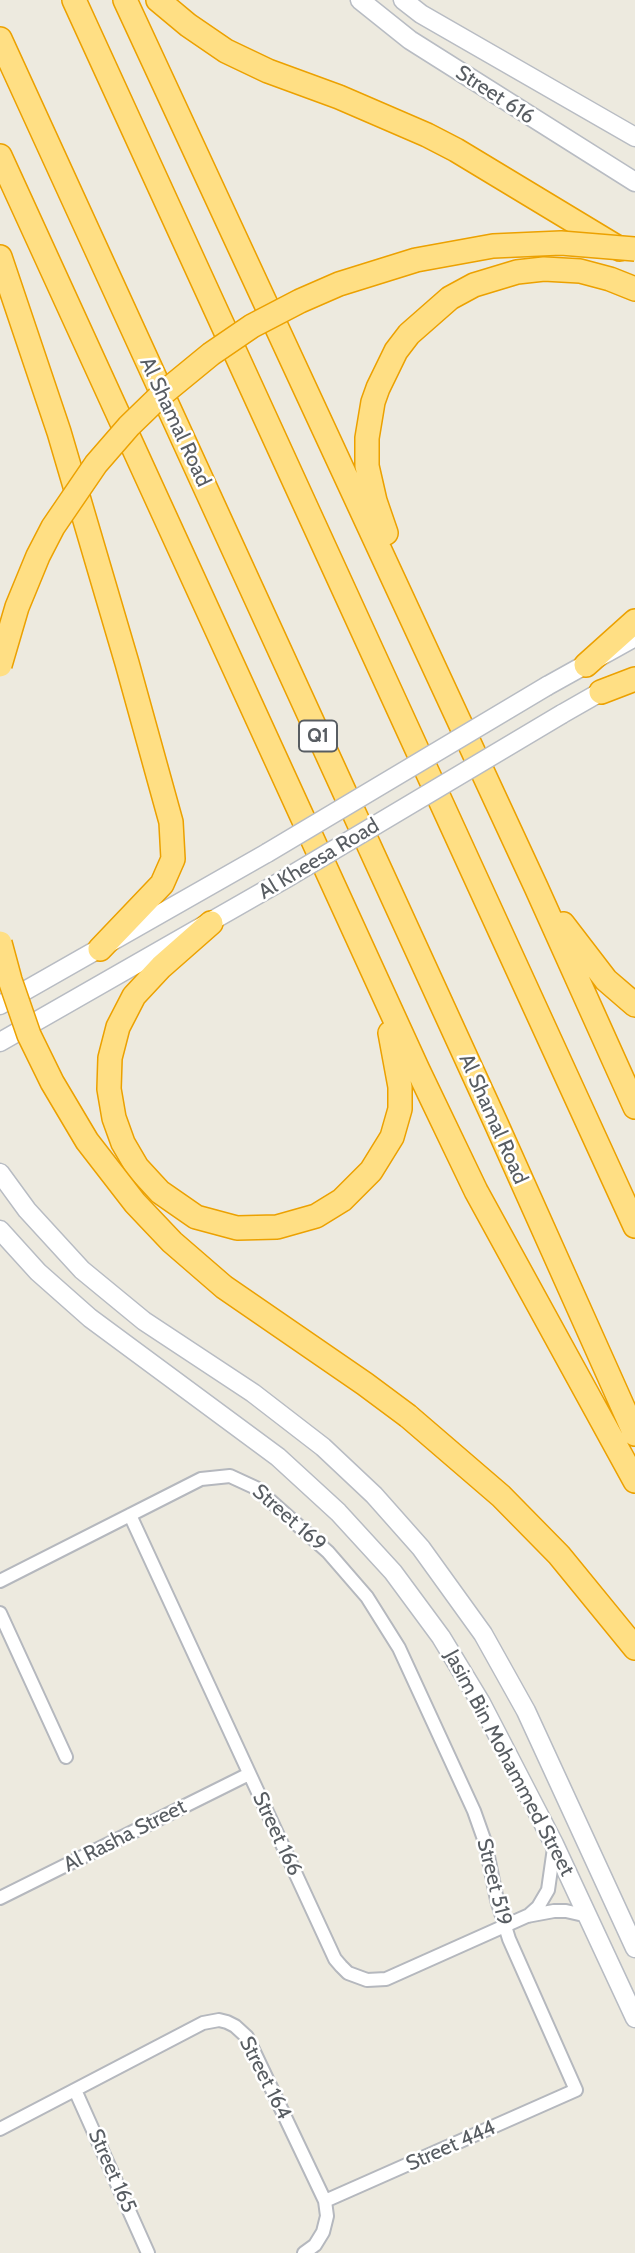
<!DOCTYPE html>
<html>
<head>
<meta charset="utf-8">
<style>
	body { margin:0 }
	canvas { display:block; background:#edeadf }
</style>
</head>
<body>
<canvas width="635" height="2253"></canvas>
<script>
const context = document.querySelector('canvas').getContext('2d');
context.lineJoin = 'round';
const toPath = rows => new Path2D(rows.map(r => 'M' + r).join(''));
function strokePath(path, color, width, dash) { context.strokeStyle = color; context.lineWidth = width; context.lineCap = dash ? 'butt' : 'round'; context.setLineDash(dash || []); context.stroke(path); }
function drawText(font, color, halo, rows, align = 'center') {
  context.font = font + ' Cabin,sans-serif'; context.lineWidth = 5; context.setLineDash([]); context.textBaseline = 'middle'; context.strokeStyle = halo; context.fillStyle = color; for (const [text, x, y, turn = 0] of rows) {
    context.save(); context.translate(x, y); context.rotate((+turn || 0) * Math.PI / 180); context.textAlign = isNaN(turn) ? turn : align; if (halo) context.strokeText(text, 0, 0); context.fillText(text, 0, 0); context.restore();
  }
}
const street = toPath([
	[130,1515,335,1959,341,1966,348,1973,367,1980,386,1979,527,1916,554,1911,566,1911,588,1916],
	[0,1581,201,1479,230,1476,256,1488,328,1552,367,1597,399,1648,474,1811,485,1842,497,1900,509,1939,576,2090,325,2201],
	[0,1613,66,1757],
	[0,1898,249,1774],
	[528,1916,538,1907,548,1890,554,1848],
	[75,2090,148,2253],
	[0,2129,203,2023,219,2020,227,2022,235,2026,247,2037,325,2201,327,2216,323,2232,315,2245,304,2253]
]);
const secondary = toPath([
	[360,0,410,40,635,182],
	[403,0,421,14,635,137],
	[547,686,635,637],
	[562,714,611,686],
	[0,1005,267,853],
	[0,1042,285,879],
	[0,1173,27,1210,82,1270,144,1321,253,1393,323,1447,374,1495,421,1548,483,1634,526,1711,635,1948],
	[0,1230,38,1272,90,1318,278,1457,338,1512,393,1572,441,1637,481,1703,554,1844,635,2018]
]);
const highway = toPath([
	[74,0,635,1226],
	[125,0,536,887,635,1107],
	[158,0,188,25,226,51,268,71,339,97,427,135,456,150,620,249],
	[0,39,495,1121,635,1434],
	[0,156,418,1070,476,1191,635,1481],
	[0,257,59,432,127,663,171,822,173,859,162,884,100,949],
	[386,533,375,501,367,466,367,438,373,402,378,388,396,351,409,334,450,298,474,285,517,272,544,269,580,271,610,279,635,289],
	[586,665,635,621],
	[601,692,635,679],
	[211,923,161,967,134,996,118,1027,110,1058,109,1089,114,1118,123,1143,137,1167,160,1192,196,1217,237,1228,277,1227,316,1216,342,1200,371,1171,392,1137,400,1109,400,1087,390,1033],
	[563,924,606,980,635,1005],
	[408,1416,501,1496,559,1555,635,1648]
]);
strokePath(street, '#b5b8be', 16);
strokePath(secondary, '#b8bcc3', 21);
strokePath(highway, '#eca100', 26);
strokePath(street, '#fff', 12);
strokePath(secondary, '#fff', 18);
strokePath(highway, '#ffdf84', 23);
const secondaryBridge = toPath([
	[267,853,547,686],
	[285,879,562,714]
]);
const highwayBridge = toPath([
	[0,665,17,607,38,556,53,527,96,464,129,426,161,395,211,354,252,326,300,301,339,284,416,260,493,246,561,243,635,249],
	[0,943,10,980,29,1035,52,1082,87,1141,135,1203,172,1242,224,1287,365,1384,408,1416]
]);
strokePath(secondaryBridge, '#b8bcc3', 21, []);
strokePath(highwayBridge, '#eca100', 26, []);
strokePath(secondaryBridge, '#fff', 18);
strokePath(highwayBridge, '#ffdf84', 23);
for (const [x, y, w] of [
	[318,736,38]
]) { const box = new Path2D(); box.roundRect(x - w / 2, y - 15.5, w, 31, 5); context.fillStyle = '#fff'; context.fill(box); strokePath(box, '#585d62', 2); }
drawText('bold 19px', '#585d62', null, [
	["Q1",318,736]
]);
drawText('21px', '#585d62', '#fff', [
	["Street 616",495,95,33],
	["Al Shamal Road",175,422,65],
	["Al Kheesa Road",319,859,-31],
	["Al Shamal Road",493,1119,66],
	["Street 169",289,1518,41],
	["Jasim Bin Mohammed Street",509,1763,62],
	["Street 166",277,1834,65],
	["Al Rasha Street",125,1836,-27],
	["Street 519",494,1882,76],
	["Street 164",265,2078,63],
	["Street 444",451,2146,-24],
	["Street 165",112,2171,66]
]);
</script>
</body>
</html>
